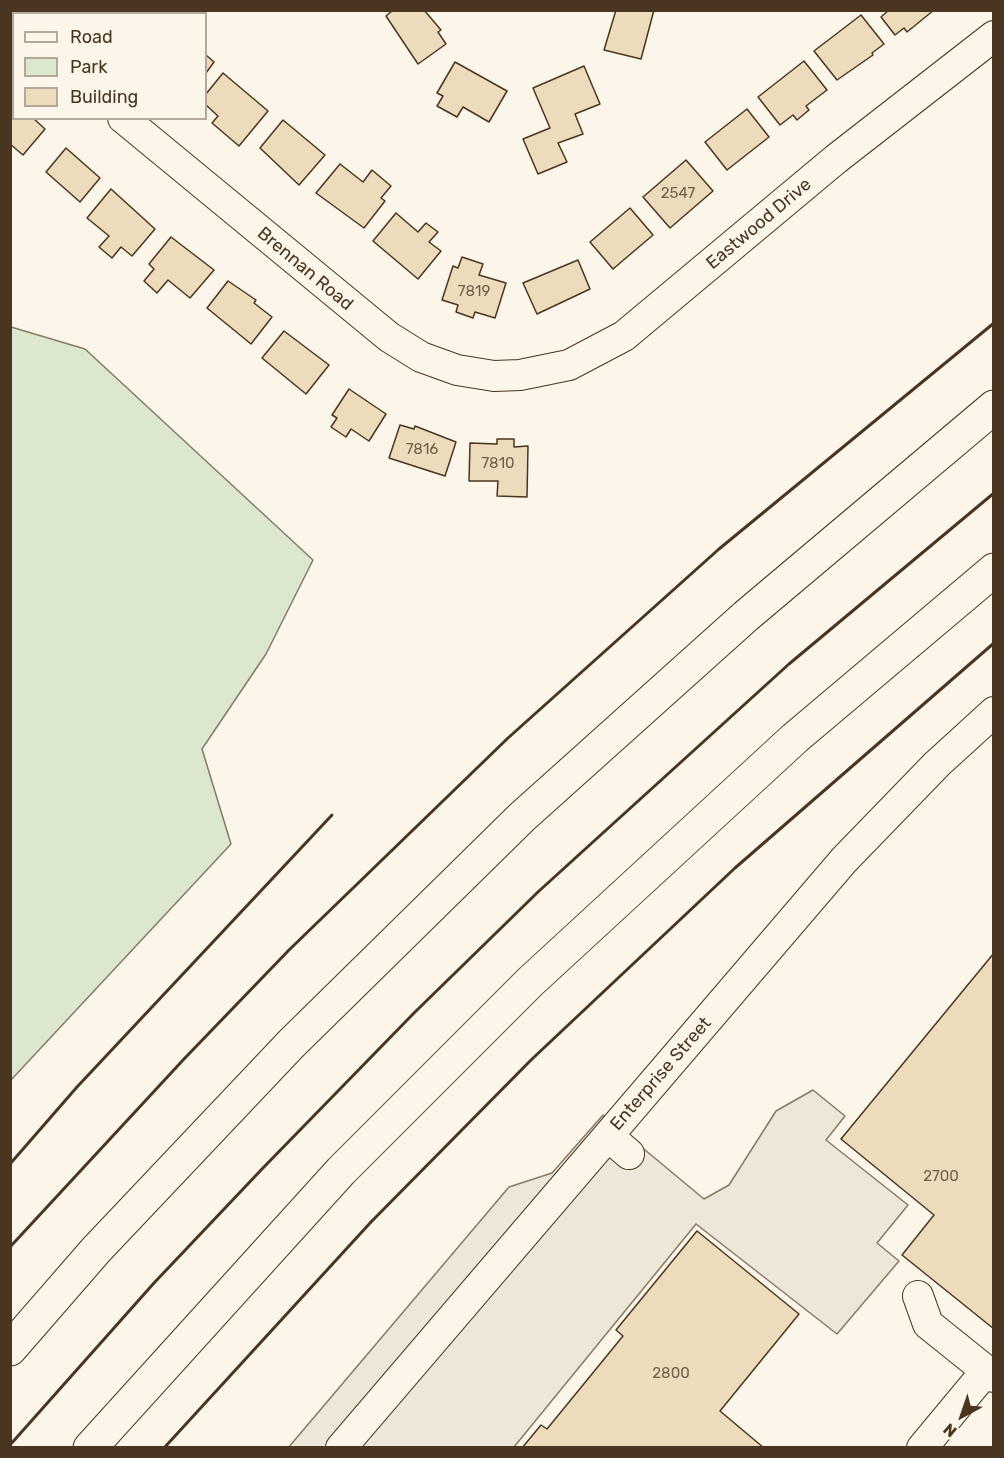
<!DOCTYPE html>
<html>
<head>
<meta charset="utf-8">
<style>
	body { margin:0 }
	#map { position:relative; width:1004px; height:1458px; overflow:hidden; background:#fbf6e9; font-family:Rubik,sans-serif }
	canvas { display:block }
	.frame { position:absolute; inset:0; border:12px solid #4a3520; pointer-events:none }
	.legend { position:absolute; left:12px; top:12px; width:195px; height:108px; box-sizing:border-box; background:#fbf6e9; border:2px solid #b4a999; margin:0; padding:8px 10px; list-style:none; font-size:18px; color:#4a3520 }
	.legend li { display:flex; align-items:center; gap:12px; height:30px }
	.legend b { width:30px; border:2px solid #b4a999 }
	.north { position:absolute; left:932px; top:1386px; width:60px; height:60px; -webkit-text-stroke:4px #fbf6e9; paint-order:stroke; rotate:220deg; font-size:16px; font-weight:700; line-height:24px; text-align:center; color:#4a3520 }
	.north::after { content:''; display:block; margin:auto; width:21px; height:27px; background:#4a3520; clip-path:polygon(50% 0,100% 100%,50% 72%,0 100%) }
</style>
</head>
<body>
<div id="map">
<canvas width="1004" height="1458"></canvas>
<div class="frame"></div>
<ul class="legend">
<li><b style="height:8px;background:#fbf6e9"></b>Road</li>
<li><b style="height:16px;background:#dce7d0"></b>Park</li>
<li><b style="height:16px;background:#ecdcbc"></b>Building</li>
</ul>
<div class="north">N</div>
</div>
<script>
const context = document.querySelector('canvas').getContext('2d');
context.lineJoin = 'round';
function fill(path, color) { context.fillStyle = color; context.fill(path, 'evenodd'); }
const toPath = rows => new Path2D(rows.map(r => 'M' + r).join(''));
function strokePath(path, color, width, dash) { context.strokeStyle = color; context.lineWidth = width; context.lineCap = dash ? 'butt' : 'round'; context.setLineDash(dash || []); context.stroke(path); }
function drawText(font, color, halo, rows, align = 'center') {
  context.font = font + ' Rubik,sans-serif'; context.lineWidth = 4.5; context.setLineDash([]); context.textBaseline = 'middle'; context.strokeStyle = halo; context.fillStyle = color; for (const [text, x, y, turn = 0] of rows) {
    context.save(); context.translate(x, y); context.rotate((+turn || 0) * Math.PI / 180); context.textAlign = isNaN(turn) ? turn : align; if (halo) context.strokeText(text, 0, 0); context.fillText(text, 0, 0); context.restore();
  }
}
const green = toPath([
	[11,327,85,349,313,560,266,654,202,749,231,844,11,1080,11,327]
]);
fill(green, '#dce7d0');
strokePath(green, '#887966', 1.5);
const parking = toPath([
	[813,1090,845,1116,826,1140,908,1205,877,1243,899,1261,837,1334,696,1224,514,1447,288,1448,509,1187,552,1173,603,1115,704,1199,729,1185,776,1111,813,1090]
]);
fill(parking, '#ede7d9');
strokePath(parking, '#887966', 1.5);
const building = toPath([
	[98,10,155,10,156,11,154,14,102,14,98,10],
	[393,10,424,10,441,30,438,32,446,44,418,64,386,16,393,10],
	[616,10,654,10,641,59,604,50,616,10],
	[889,10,934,10,907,32,904,28,895,35,881,17,889,10],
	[861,15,884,44,872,53,873,55,837,80,814,51,861,15],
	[206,55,214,62,206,73,206,55],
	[804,61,827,90,806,106,809,110,797,120,793,115,780,125,758,97,804,61],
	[455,62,507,91,489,122,463,107,457,117,437,106,443,96,437,93,455,62],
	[584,66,600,104,575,114,583,134,558,143,567,162,538,174,523,139,550,128,533,88,584,66],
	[223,73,268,111,239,146,212,123,218,116,206,105,206,94,223,73],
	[10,97,14,100,14,118,33,118,45,129,23,155,10,144,10,97],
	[747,109,769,137,727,170,705,142,747,109],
	[283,120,325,155,299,185,260,148,283,120],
	[66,148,100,178,80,202,46,172,66,148],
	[686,160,713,191,670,228,643,197,686,160],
	[340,164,363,182,372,170,391,186,381,198,385,201,364,228,316,193,340,164],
	[111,189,155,229,132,256,121,247,112,258,99,247,109,236,87,218,111,189],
	[630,208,653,235,613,269,590,242,630,208],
	[396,213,418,232,426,223,438,232,429,242,441,251,418,279,373,241,396,213],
	[171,237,214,270,190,298,168,280,157,293,144,281,154,269,149,264,171,237],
	[462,257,483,264,479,275,506,283,495,318,475,312,473,318,456,312,458,305,442,300,453,266,458,268,462,257],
	[578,260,590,289,537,314,523,283,578,260],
	[228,281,256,300,254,303,272,317,251,344,207,308,228,281],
	[284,331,329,365,306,394,262,358,284,331],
	[349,389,386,414,369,441,351,429,346,437,331,427,337,418,332,415,349,389],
	[400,425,414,429,415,426,456,442,445,476,389,458,400,425],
	[497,439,514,439,514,447,528,446,527,497,497,496,498,481,469,481,470,443,497,444,497,439],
	[994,953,994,1329,902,1255,934,1215,841,1139,994,953],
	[697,1231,799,1314,720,1411,764,1448,522,1448,541,1425,547,1429,623,1336,616,1330,697,1231]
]);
fill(building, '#ecdcbc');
strokePath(building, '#4a3520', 1.5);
const minor = toPath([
	[10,25,14,28],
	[123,118,389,337,421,357,457,370,494,376,520,375,569,365,624,336,836,159,994,36],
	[608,1136,629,1154],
	[918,1296,928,1324,994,1377],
	[341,1448,844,860,937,764,994,712],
	[922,1448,986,1371]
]);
const highway = toPath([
	[10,1349,96,1250,291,1044,522,817,746,616,994,407],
	[90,1448,341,1171,530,982,795,738,994,570]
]);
strokePath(minor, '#4a3520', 32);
strokePath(highway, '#4a3520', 35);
strokePath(minor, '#fbf6e9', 30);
strokePath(highway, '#fbf6e9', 33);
strokePath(toPath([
	[10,1164,77,1087,332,815],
	[10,1247,184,1059,289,950,508,738,719,549,994,323],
	[10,1445,154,1283,262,1169,414,1013,539,891,789,664,994,493],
	[164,1448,371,1222,531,1060,735,868,994,643]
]), '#4a3520', 3);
drawText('15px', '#725f47', null, [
	["2547",678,194],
	["7819",474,292],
	["7816",422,450],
	["7810",498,464],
	["2700",941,1177],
	["2800",671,1374]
]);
drawText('18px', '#4a3520', '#fbf6e9', [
	["Eastwood Drive",759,224,-40],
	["Brennan Road",305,269,40],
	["Enterprise Street",661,1074,-49]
]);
</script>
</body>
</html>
